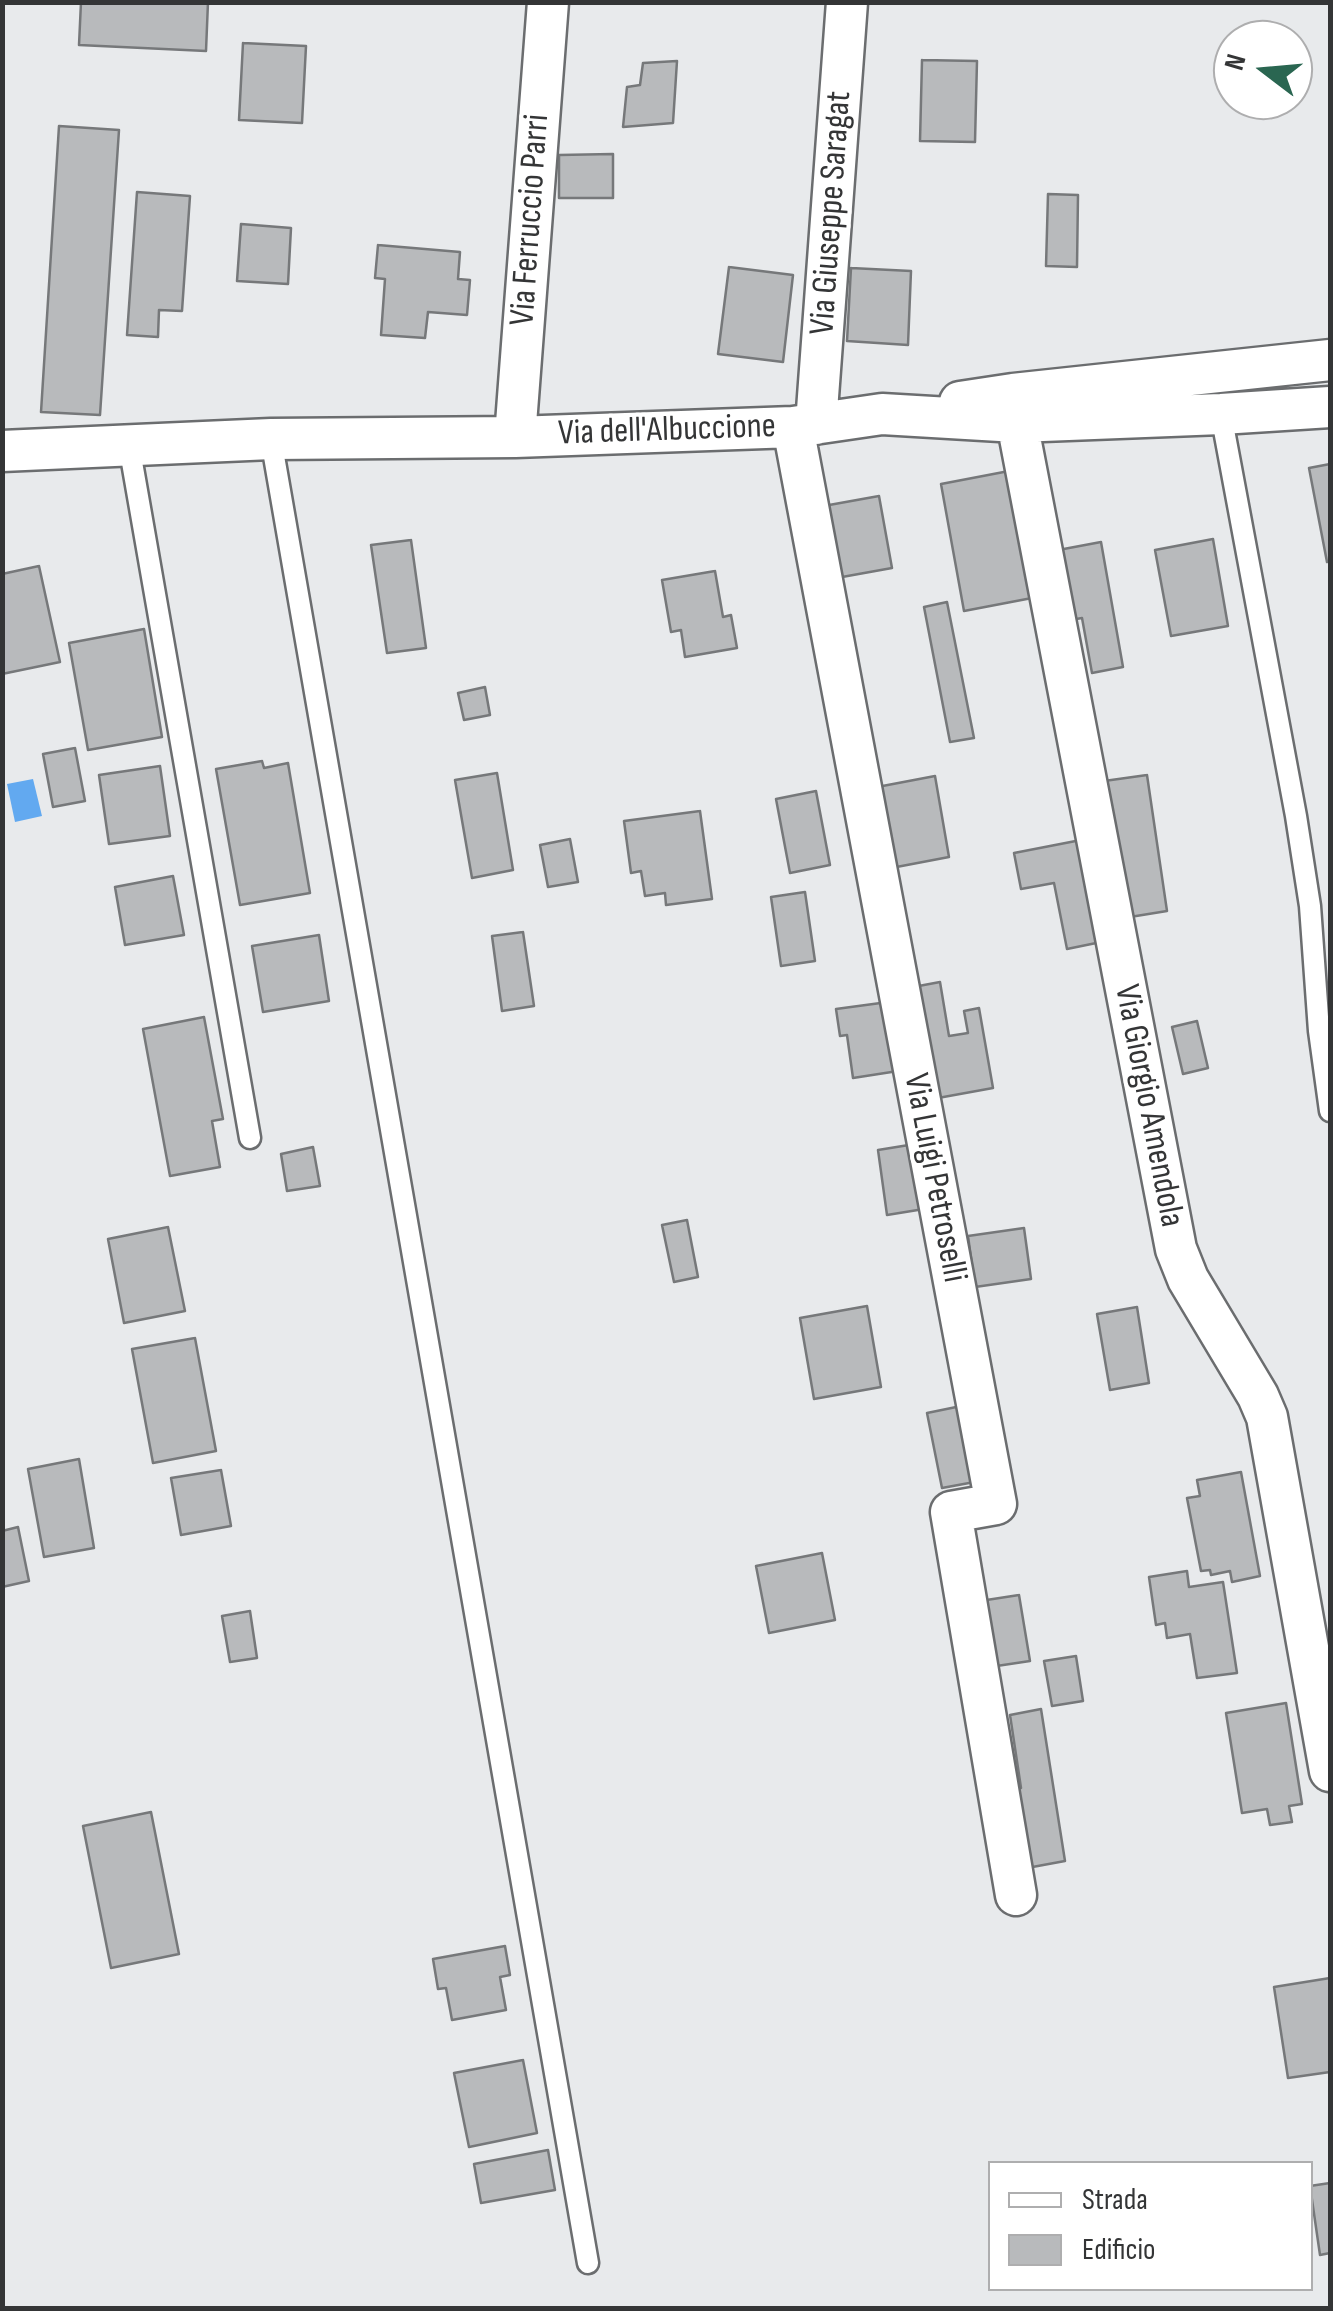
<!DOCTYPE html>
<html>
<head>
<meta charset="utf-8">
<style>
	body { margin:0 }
	#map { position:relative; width:1333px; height:2311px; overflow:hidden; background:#e8eaec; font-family:"Sofia Sans Condensed",sans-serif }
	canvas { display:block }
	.frame { position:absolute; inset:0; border:5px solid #343536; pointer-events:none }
	.legend { position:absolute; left:988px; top:2161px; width:325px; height:130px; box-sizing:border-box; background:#fff; border:2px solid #aeaeaf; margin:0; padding:12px 18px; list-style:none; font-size:30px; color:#343536 }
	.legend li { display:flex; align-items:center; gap:20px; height:50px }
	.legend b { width:50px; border:2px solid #aeaeaf }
	.north { position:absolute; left:1213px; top:20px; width:100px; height:100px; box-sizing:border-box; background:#fff; border:2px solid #aeaeaf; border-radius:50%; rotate:286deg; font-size:28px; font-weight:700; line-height:40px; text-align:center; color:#343536 }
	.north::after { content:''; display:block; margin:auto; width:35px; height:45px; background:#2a6651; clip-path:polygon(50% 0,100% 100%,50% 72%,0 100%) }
</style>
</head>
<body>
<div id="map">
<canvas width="1333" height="2311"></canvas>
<div class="frame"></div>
<ul class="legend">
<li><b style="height:12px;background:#fff"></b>Strada</li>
<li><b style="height:28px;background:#b8babc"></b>Edificio</li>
</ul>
<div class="north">N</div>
</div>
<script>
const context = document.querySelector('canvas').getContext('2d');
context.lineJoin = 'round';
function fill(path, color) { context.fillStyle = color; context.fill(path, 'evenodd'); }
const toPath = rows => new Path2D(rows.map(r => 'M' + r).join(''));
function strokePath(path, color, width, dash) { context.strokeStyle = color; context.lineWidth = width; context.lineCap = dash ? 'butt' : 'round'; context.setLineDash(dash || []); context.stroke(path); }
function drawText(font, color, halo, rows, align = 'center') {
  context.font = font + ' "Sofia Sans Condensed",sans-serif'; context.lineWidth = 8; context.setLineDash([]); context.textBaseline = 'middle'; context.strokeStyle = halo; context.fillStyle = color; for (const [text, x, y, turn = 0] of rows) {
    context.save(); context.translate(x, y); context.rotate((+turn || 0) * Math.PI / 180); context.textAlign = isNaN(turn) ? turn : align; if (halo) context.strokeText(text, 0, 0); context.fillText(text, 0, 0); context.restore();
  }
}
fill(toPath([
	[33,779,42,816,15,822,7,784]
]), '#62a9f0');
const building = toPath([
	[81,2,208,2,206,51,79,45,81,2],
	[243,43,306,46,302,123,239,120,243,43],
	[922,60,977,61,975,142,920,141,922,60],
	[677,61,673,123,623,127,627,87,640,85,643,63,677,61],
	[59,126,119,130,100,415,41,412,59,126],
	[613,154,613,198,559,198,559,155,613,154],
	[137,192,190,196,182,311,159,310,158,337,127,335,137,192],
	[1048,194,1078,195,1077,267,1046,266,1048,194],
	[241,224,291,228,288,284,237,281,241,224],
	[378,245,460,252,458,279,470,280,467,315,428,312,425,338,381,335,385,279,375,278,378,245],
	[729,267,793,275,783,362,718,354,729,267],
	[851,268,911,271,908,345,847,341,851,268],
	[1330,464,1330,561,1327,562,1309,468,1330,464],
	[1009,471,1032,598,964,611,941,484,1009,471],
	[879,496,892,568,831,579,818,507,879,496],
	[1213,539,1228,626,1171,636,1155,550,1213,539],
	[411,540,426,648,387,653,371,545,411,540],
	[1101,542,1123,667,1092,673,1082,618,1065,621,1053,551,1101,542],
	[39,566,60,662,2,674,2,574,39,566],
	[715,571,723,617,731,615,737,648,685,657,681,630,671,632,662,580,715,571],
	[947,602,974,738,950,742,924,607,947,602],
	[144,629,162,737,88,750,69,643,144,629],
	[485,687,490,715,464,720,458,693,485,687],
	[75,748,85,801,53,807,43,754,75,748],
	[262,761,264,768,288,763,310,893,240,905,216,769,262,761],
	[160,766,170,836,109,844,99,775,160,766],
	[497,773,513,870,472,878,455,780,497,773],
	[1147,775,1167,911,1130,917,1097,782,1147,775],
	[935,776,949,857,886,869,872,788,935,776],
	[816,791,830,865,790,873,776,799,816,791],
	[700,811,712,899,666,905,665,893,645,896,641,871,631,873,624,821,700,811],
	[570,839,578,882,548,887,540,845,570,839],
	[1086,839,1106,941,1067,949,1054,883,1021,889,1014,853,1086,839],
	[173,876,184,935,125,945,115,887,173,876],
	[805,892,815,961,781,966,771,897,805,892],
	[523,932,534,1006,502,1011,492,936,523,932],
	[319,935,329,1001,263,1012,252,946,319,935],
	[940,982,949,1036,968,1033,964,1011,979,1008,993,1088,927,1100,908,988,940,982],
	[888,1002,898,1071,853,1078,847,1035,840,1036,836,1009,888,1002],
	[204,1017,223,1119,212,1121,220,1167,170,1176,143,1029,204,1017],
	[1197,1021,1208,1068,1183,1074,1172,1027,1197,1021],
	[915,1144,924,1209,887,1215,878,1150,915,1144],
	[313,1147,320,1186,287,1191,281,1154,313,1147],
	[687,1220,698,1277,674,1282,662,1225,687,1220],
	[168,1227,185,1311,124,1323,108,1239,168,1227],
	[1024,1228,1031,1279,975,1287,968,1236,1024,1228],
	[867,1306,881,1387,814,1399,800,1318,867,1306],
	[1137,1307,1149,1383,1110,1390,1097,1314,1137,1307],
	[195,1338,216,1451,153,1463,132,1349,195,1338],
	[966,1405,980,1481,942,1488,927,1413,966,1405],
	[79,1459,94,1548,44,1557,28,1469,79,1459],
	[221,1470,231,1526,181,1535,171,1478,221,1470],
	[1241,1472,1260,1576,1232,1582,1230,1571,1211,1575,1210,1570,1201,1571,1187,1498,1200,1496,1197,1480,1241,1472],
	[18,1527,29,1581,2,1587,2,1531,18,1527],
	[822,1553,835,1620,769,1633,756,1566,822,1553],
	[1187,1571,1189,1587,1223,1582,1237,1673,1197,1678,1190,1634,1167,1638,1165,1623,1156,1625,1149,1577,1187,1571],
	[1019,1595,1030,1661,990,1667,980,1601,1019,1595],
	[250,1611,257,1658,230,1662,222,1616,250,1611],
	[1076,1656,1083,1701,1052,1706,1044,1661,1076,1656],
	[1286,1703,1302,1804,1289,1806,1292,1822,1270,1825,1267,1809,1242,1813,1226,1713,1286,1703],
	[1041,1709,1065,1861,1027,1868,1014,1789,1021,1788,1010,1715,1041,1709],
	[151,1812,179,1954,111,1968,83,1826,151,1812],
	[505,1946,510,1975,500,1977,506,2010,452,2020,446,1988,438,1989,433,1959,505,1946],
	[1330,1978,1330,2072,1288,2078,1274,1987,1330,1978],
	[523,2060,537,2133,469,2147,454,2073,523,2060],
	[548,2150,555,2190,481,2203,474,2164,548,2150],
	[1330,2183,1330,2253,1320,2255,1310,2186,1330,2183]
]);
fill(building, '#b8babc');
strokePath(building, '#76787a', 2.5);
const service = toPath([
	[1221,414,1296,816,1310,906,1319,1031,1330,1111],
	[271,439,588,2263],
	[129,445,250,1138]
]);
const minor = toPath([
	[960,402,1013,394,1330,360],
	[1017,422,1176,1249,1188,1279,1258,1396,1267,1417,1330,1771],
	[816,424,847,2],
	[793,427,996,1504,951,1512,1016,1895],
	[515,437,548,2],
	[2,451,271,439,515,437,793,427,882,414,1017,422,1221,414,1330,407]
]);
strokePath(service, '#6b6d6f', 25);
strokePath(minor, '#6b6d6f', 45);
strokePath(service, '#fff', 20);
strokePath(minor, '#fff', 40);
drawText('35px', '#343536', '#fff', [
	["Via Giuseppe Saragat",832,213,-86],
	["Via Ferruccio Parri",531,220,-86],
	["Via dell'Albuccione",667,431,-2],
	["Via Giorgio Amendola",1148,1106,79],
	["Via Luigi Petroselli",934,1178,79]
]);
</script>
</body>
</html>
